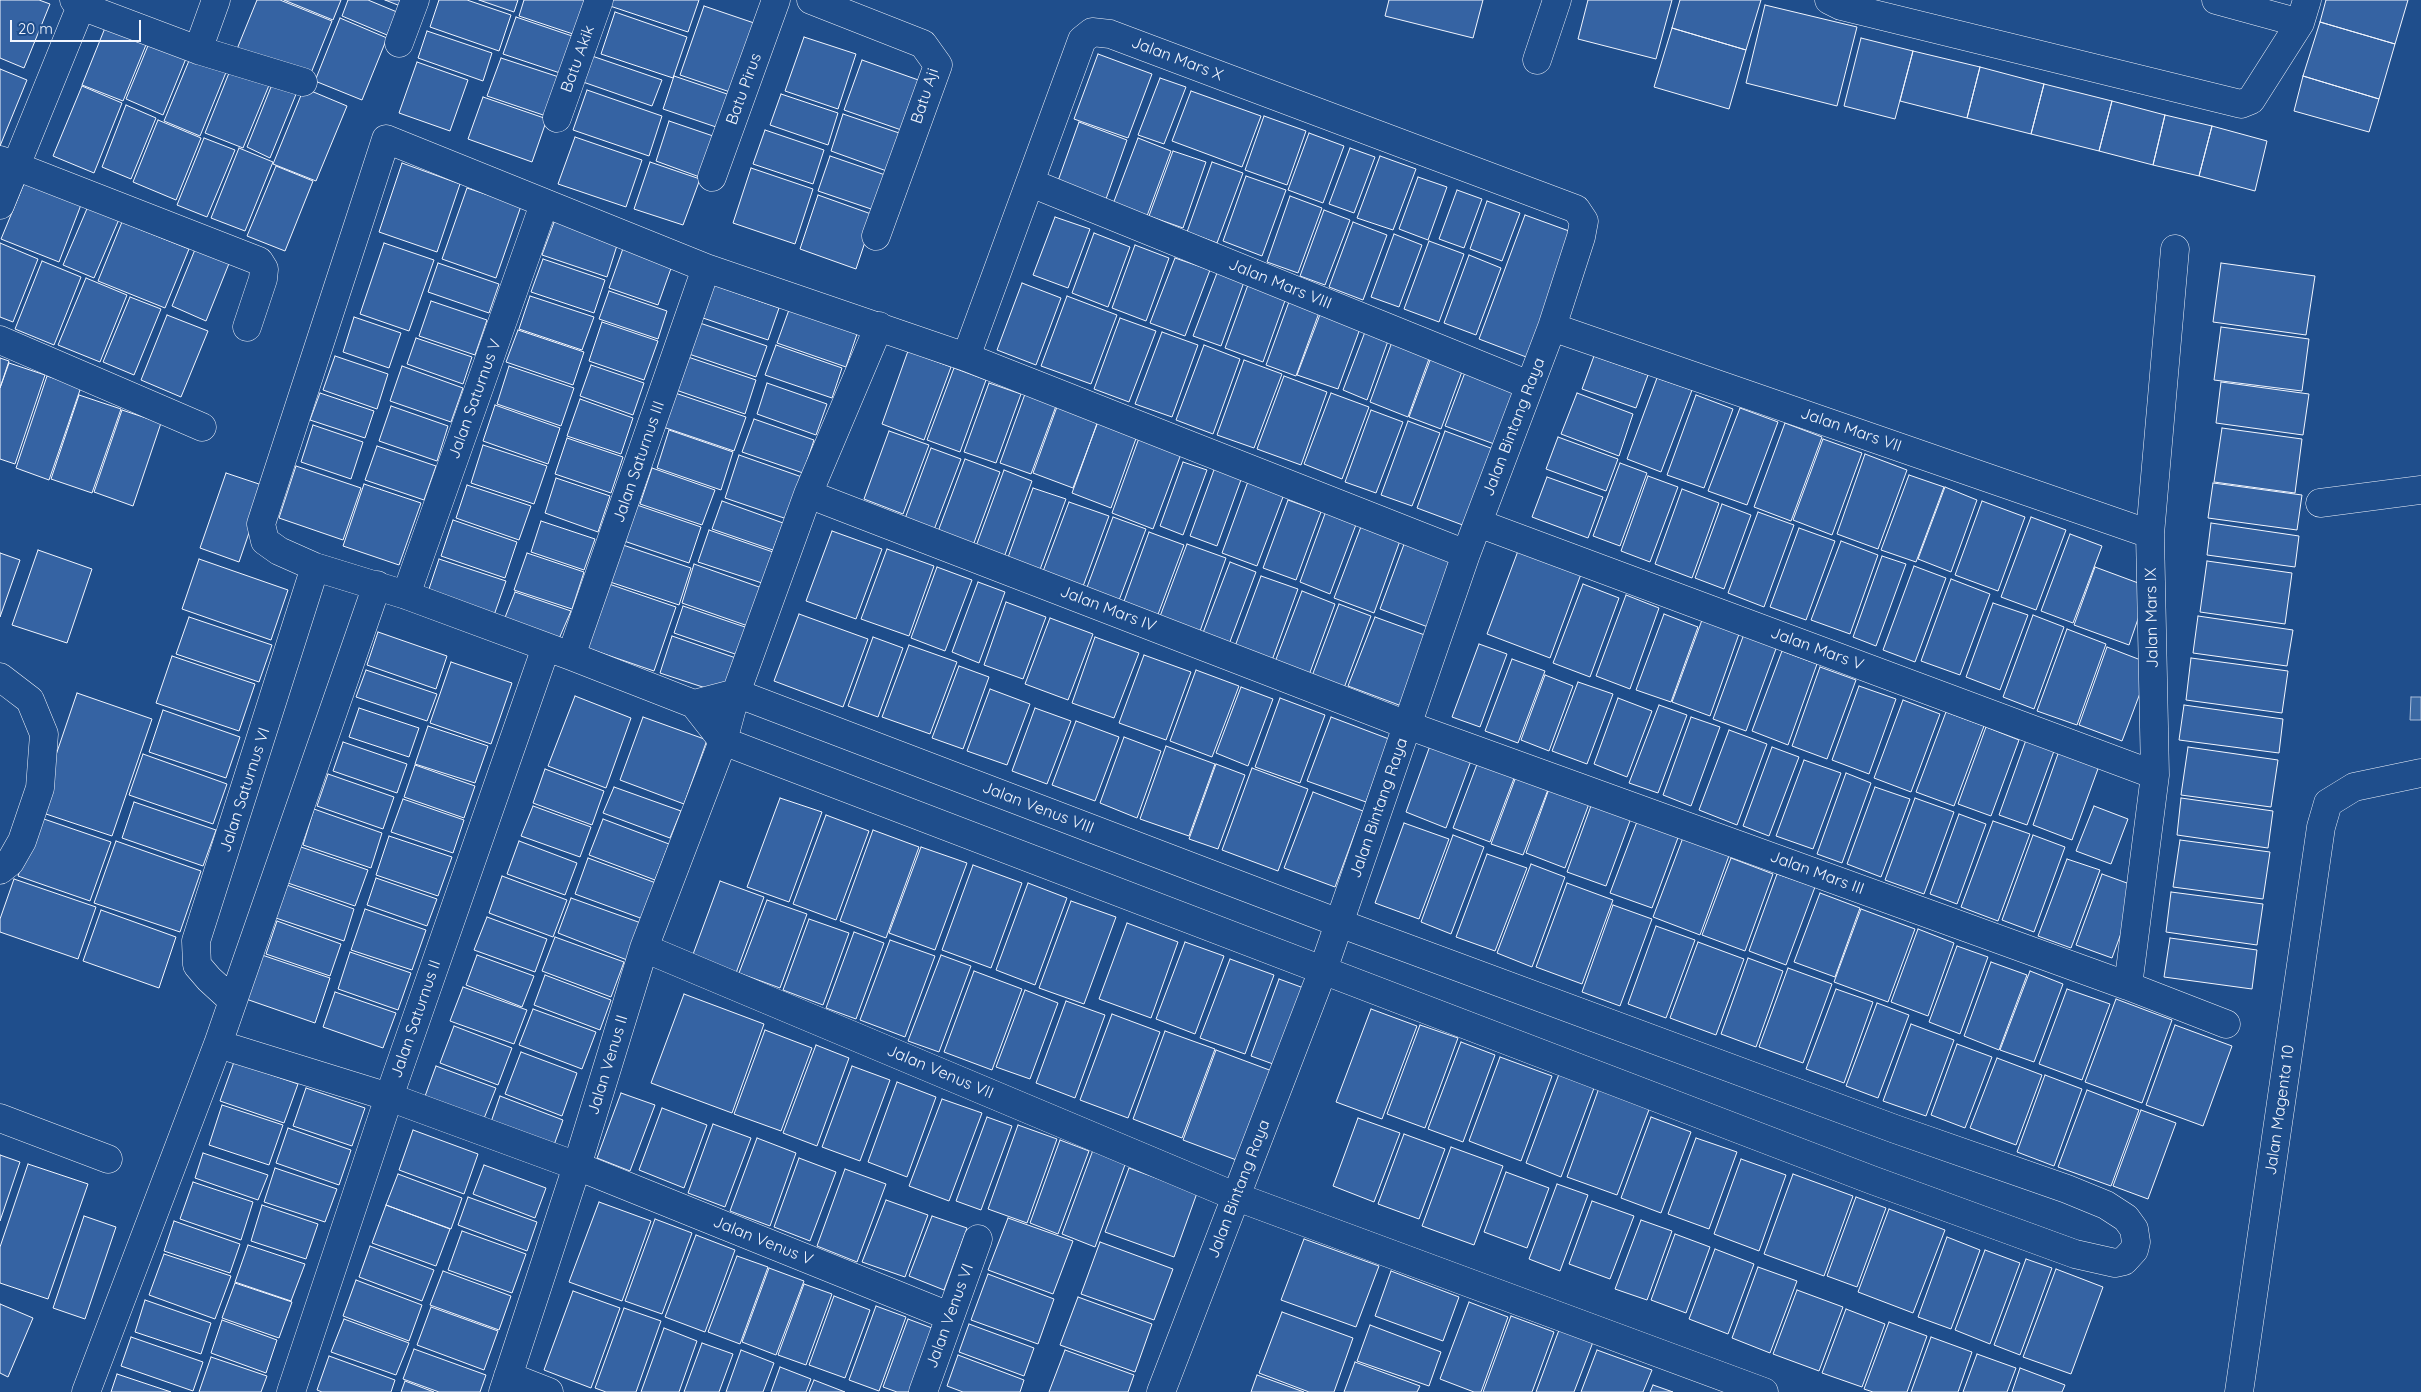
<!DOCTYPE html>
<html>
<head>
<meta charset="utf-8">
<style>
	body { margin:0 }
	#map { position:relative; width:2421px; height:1392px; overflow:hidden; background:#1f4e8c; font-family:Quicksand,sans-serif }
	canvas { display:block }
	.scale { position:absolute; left:10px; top:20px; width:131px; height:22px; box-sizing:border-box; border:2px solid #f2f6ff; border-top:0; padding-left:6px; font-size:15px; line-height:18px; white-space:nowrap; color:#f2f6ff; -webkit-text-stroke:4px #1f4e8c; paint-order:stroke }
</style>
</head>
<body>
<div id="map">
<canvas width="2421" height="1392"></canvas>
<div class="scale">20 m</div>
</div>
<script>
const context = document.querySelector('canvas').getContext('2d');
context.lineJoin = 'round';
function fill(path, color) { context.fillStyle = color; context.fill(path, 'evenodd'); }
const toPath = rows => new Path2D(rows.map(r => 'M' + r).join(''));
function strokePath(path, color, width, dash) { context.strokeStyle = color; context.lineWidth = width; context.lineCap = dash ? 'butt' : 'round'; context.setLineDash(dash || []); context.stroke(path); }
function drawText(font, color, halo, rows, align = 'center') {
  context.font = font + ' Quicksand,sans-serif'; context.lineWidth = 4; context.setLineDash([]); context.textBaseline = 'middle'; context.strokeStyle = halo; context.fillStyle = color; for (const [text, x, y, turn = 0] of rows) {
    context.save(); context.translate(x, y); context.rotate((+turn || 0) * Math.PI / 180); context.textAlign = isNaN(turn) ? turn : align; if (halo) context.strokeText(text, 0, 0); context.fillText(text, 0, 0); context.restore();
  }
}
const water = toPath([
	[2411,697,2421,697,2421,720,2410,720,2411,697]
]);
fill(water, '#3b69a3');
strokePath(water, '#a8bbd7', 1);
const building = toPath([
	[0,0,39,0,50,4,24,68,0,58,0,0],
	[257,0,280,0,332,21,309,78,237,49,257,0],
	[284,0,341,0,333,20,284,0],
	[348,0,368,0,397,12,387,35,342,16,348,0],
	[385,0,406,0,403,7,385,0],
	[439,0,467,0,511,15,499,51,430,27,439,0],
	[479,0,518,0,514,12,479,0],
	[524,0,595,0,582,37,519,16,524,0],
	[612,0,699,0,688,32,610,6,612,0],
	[1389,0,1483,0,1473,38,1385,16,1389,0],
	[1588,0,1672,0,1656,59,1578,39,1588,0],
	[1680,0,1761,0,1746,50,1672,28,1680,0],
	[2326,0,2408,0,2395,44,2320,22,2326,0],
	[1765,5,1857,27,1837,106,1746,83,1765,5],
	[704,6,757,24,733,93,680,75,704,6],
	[615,12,687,37,673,78,601,54,615,12],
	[516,17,581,39,569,76,503,54,516,17],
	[109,18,150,35,123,101,82,85,109,18],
	[340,18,387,38,362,100,315,81,340,18],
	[2320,22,2395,44,2379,99,2303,76,2320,22],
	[1672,28,1746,50,1729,109,1654,87,1672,28],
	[427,31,492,53,483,81,418,58,427,31],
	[152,36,189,51,163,115,126,99,152,36],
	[804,37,856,54,838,109,785,91,804,37],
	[1861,38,1913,51,1895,119,1844,106,1861,38],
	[193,51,229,65,200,136,164,121,193,51],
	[1913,51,1980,67,1967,118,1900,101,1913,51],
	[1098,54,1152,74,1128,138,1074,119,1098,54],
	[592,56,662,80,652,106,583,82,592,56],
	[501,58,562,78,549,117,487,96,501,58],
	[862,60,924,82,907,132,844,110,862,60],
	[417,62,468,80,450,131,399,113,417,62],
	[233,63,272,78,243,148,205,133,233,63],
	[1980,67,2044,84,2031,134,1967,118,1980,67],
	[0,69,27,80,0,146,0,69],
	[674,76,733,96,722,129,663,109,674,76],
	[2303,76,2379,99,2369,132,2294,111,2303,76],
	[275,77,299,87,270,158,247,147,275,77],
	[1160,78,1186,87,1164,144,1138,135,1160,78],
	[2044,84,2112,101,2099,151,2031,134,2044,84],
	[82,86,122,103,94,173,53,156,82,86],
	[304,88,347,106,316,181,273,164,304,88],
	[587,90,662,116,649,156,573,130,587,90],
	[1191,91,1261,116,1242,167,1172,141,1191,91],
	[781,94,838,113,828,145,770,125,781,94],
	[483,97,547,119,532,162,468,139,483,97],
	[2112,101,2165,115,2153,165,2099,151,2112,101],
	[126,105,156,118,131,179,102,167,126,105],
	[843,114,908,136,895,174,831,151,843,114],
	[2165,115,2212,126,2199,176,2153,165,2165,115],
	[1264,116,1306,131,1287,185,1245,170,1264,116],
	[158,120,201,138,176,200,133,182,158,120],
	[669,121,719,138,705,179,656,161,669,121],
	[1079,122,1127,140,1106,199,1058,181,1079,122],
	[2212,126,2267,141,2255,191,2199,176,2212,126],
	[765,130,824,150,813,184,753,164,765,130],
	[1309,133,1344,146,1323,203,1288,190,1309,133],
	[575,137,642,160,626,207,558,184,575,137],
	[204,138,235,150,207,217,177,205,204,138],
	[1138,138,1171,151,1147,216,1113,204,1138,138],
	[239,148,273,162,245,231,211,218,239,148],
	[1350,148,1375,157,1354,213,1329,204,1350,148],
	[1173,151,1206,162,1183,228,1149,216,1173,151],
	[830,156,891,177,880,212,818,191,830,156],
	[1380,156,1416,169,1393,230,1357,218,1380,156],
	[650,162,700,179,683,225,634,209,650,162],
	[1212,162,1243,173,1217,243,1187,232,1212,162],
	[402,163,460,184,437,252,379,232,402,163],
	[276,166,313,181,285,251,247,236,276,166],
	[751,168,813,189,795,244,733,223,751,168],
	[28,174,84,197,59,262,1,239,28,174],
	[1246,176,1286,190,1262,256,1223,241,1246,176],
	[1418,177,1447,187,1428,240,1399,229,1418,177],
	[467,188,521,206,496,278,442,259,467,188],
	[1457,190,1482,199,1464,248,1439,239,1457,190],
	[818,195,874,215,856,269,800,249,818,195],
	[1290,196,1322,208,1298,273,1267,262,1290,196],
	[1487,201,1520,213,1502,261,1470,249,1487,201],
	[89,204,120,217,94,278,63,265,89,204],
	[1324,210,1350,220,1325,285,1300,276,1324,210],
	[1525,215,1580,235,1534,360,1479,339,1525,215],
	[556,217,619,239,607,277,542,255,556,217],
	[1055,217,1090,229,1068,288,1033,275,1055,217],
	[122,222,189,249,165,308,98,281,122,222],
	[1353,222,1387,235,1363,300,1329,287,1353,222],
	[1094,233,1130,247,1108,307,1072,293,1094,233],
	[1394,234,1422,245,1399,307,1371,297,1394,234],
	[626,240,675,257,658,305,609,288,626,240],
	[1429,241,1464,254,1439,322,1404,309,1429,241],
	[0,243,38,259,13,322,0,317,0,243],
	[384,243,434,260,409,331,360,314,384,243],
	[1135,245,1169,258,1146,321,1112,308,1135,245],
	[196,247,230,261,206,321,172,306,196,247],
	[1469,255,1501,268,1476,335,1444,323,1469,255],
	[1175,258,1210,270,1185,336,1150,323,1175,258],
	[543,259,605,280,594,313,531,292,543,259],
	[42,261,81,277,54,345,15,329,42,261],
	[438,263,499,284,489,313,428,292,438,263],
	[2221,263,2315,276,2306,335,2213,322,2221,263],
	[1217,273,1244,282,1221,346,1193,336,1217,273],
	[86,278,127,295,100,362,58,345,86,278],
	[1249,282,1287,295,1263,362,1225,348,1249,282],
	[1022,283,1061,298,1036,365,997,350,1022,283],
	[714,285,779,308,768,340,703,318,714,285],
	[609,291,667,311,658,339,599,319,609,291],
	[530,296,594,317,582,350,519,329,530,296],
	[1067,296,1117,315,1091,384,1041,366,1067,296],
	[130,297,161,309,134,375,103,362,130,297],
	[1290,299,1320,310,1296,376,1266,365,1290,299],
	[431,301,487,320,475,355,419,336,431,301],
	[790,307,858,331,846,367,777,343,790,307],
	[1321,312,1361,326,1338,389,1297,375,1321,312],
	[167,315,208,331,181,397,141,380,167,315],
	[354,317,401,333,389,368,343,352,354,317],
	[1120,318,1156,331,1129,402,1094,389,1120,318],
	[602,322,658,341,644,380,589,361,602,322],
	[697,322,767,346,756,377,686,353,697,322],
	[2221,327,2309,339,2302,391,2214,380,2221,327],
	[518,330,584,352,573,385,506,362,518,330],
	[1162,332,1198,345,1172,417,1135,404,1162,332],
	[1365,332,1388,341,1367,400,1343,390,1365,332],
	[416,338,472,357,463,384,407,364,416,338],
	[1392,342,1430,356,1408,417,1370,402,1392,342],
	[776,345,842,368,832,398,765,375,776,345],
	[1204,345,1240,359,1213,434,1176,420,1204,345],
	[908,351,951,367,924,440,882,424,908,351],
	[1432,355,1464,366,1441,429,1409,417,1432,355],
	[335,356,388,374,377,409,323,390,335,356],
	[1594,356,1648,375,1636,408,1582,389,1594,356],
	[688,357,756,380,745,414,676,390,688,357],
	[0,358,9,361,0,388,0,358],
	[1244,360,1282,374,1254,448,1217,435,1244,360],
	[9,363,45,375,15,464,0,459,0,388,9,363],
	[591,365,644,383,633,415,580,396,591,365],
	[402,366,463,388,451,422,390,401,402,366],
	[509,366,574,388,561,426,497,404,509,366],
	[1467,367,1519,386,1497,445,1445,426,1467,367],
	[954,368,986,380,960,452,927,440,954,368],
	[47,376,81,387,49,480,16,468,47,376],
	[1284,376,1327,392,1301,465,1257,449,1284,376],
	[1657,378,1692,390,1661,472,1627,459,1657,378],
	[2221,382,2309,394,2303,435,2216,423,2221,382],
	[767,383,827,404,816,435,757,414,767,383],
	[989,383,1021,394,996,463,964,452,989,383],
	[320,393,374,411,365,438,310,420,320,393],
	[675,393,746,417,734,451,663,427,675,393],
	[1331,393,1369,407,1342,479,1304,464,1331,393],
	[1577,393,1633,414,1619,456,1561,434,1577,393],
	[1025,394,1056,406,1031,474,1000,463,1025,394],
	[79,395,121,409,92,493,51,479,79,395],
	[1696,395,1733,409,1704,488,1667,475,1696,395],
	[580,399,633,418,621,454,567,436,580,399],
	[1058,404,1099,419,1073,488,1033,473,1058,404],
	[495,405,560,428,548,464,483,441,495,405],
	[391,406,448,426,437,461,379,441,391,406],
	[1740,408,1778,422,1747,505,1708,491,1740,408],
	[122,410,161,423,133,506,94,492,122,410],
	[1371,410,1403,422,1376,493,1345,482,1371,410],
	[1099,418,1138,433,1111,508,1072,493,1099,418],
	[754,419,814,440,803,473,742,452,754,419],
	[1408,421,1440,433,1412,506,1381,495,1408,421],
	[1785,423,1822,437,1791,521,1754,507,1785,423],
	[313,425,363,442,351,479,301,462,313,425],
	[2222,428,2302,439,2295,493,2214,482,2222,428],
	[669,430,733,452,721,490,657,468,669,430],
	[889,431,929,445,903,514,864,499,889,431],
	[1445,431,1496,450,1468,527,1417,508,1445,431],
	[1558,437,1618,459,1606,491,1546,469,1558,437],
	[567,438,623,457,611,493,555,474,567,438],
	[1139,438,1181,454,1153,529,1112,513,1139,438],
	[1823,439,1862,453,1832,535,1793,520,1823,439],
	[483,445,547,466,534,504,471,483,483,445],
	[377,446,436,466,424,500,365,480,377,446],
	[931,448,961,459,932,535,903,524,931,448],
	[1865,454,1907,470,1878,549,1837,534,1865,454],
	[739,455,802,477,787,519,725,498,739,455],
	[965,459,1000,472,971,551,936,537,965,459],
	[1183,462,1207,470,1183,535,1160,526,1183,462],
	[1620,463,1647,473,1620,546,1593,536,1620,463],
	[296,466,361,488,343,540,279,518,296,466],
	[1215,467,1242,477,1217,546,1190,536,1215,467],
	[652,468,715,490,702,525,640,504,652,468],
	[1004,470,1032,481,1003,560,975,549,1004,470],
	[226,473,265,486,239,562,200,548,226,473],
	[1909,475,1944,487,1916,562,1881,550,1909,475],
	[1250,476,1286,489,1257,566,1222,553,1250,476],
	[1648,476,1678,487,1650,562,1621,551,1648,476],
	[1547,477,1603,497,1588,538,1532,517,1547,477],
	[556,478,610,496,598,532,545,513,556,478],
	[2213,483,2302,495,2297,530,2208,518,2213,483],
	[364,484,421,503,399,565,343,546,364,484],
	[467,485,531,506,519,540,456,518,467,485],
	[1945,487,1977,500,1951,572,1918,559,1945,487],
	[1033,488,1066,499,1038,575,1006,563,1033,488],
	[1682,489,1719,503,1692,578,1655,564,1682,489],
	[1288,500,1321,512,1296,580,1263,568,1288,500],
	[722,501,783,523,773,550,712,529,722,501],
	[1982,501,2025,517,1998,591,1955,575,1982,501],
	[1069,502,1109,516,1082,589,1042,574,1069,502],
	[634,504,701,527,689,563,621,540,634,504],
	[1722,504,1751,515,1724,589,1695,578,1722,504],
	[1326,511,1357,522,1330,594,1300,582,1326,511],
	[1758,512,1794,525,1764,607,1728,593,1758,512],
	[1113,517,1146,529,1118,603,1086,590,1113,517],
	[2031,517,2066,530,2036,610,2001,597,2031,517],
	[453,520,517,542,505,578,441,556,453,520],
	[541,521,595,539,584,570,531,552,541,521],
	[2211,523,2299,536,2295,567,2207,555,2211,523],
	[1362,524,1401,538,1374,613,1334,598,1362,524],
	[1799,528,1835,541,1806,620,1770,607,1799,528],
	[709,530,773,552,762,583,698,562,709,530],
	[832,531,882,549,856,619,806,601,832,531],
	[1149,532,1184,545,1157,617,1123,604,1149,532],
	[2070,534,2102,546,2073,623,2041,611,2070,534],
	[1406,539,1462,560,1436,630,1380,609,1406,539],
	[1841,541,1878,555,1850,634,1811,620,1841,541],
	[620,544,691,568,679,605,607,581,620,544],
	[1187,544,1226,558,1199,634,1159,619,1187,544],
	[887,549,934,566,909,636,861,619,887,549],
	[38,550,92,569,67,643,12,625,38,550],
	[1518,551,1581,574,1550,658,1487,634,1518,551],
	[0,553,20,560,0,617,0,553],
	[527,553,584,572,572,609,514,590,527,553],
	[1882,556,1906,564,1876,646,1853,637,1882,556],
	[199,559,288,590,271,640,182,609,199,559],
	[439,559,506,581,493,618,427,595,439,559],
	[2207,561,2292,573,2285,624,2200,612,2207,561],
	[1230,562,1256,572,1228,647,1201,638,1230,562],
	[694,564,762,588,748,626,682,603,694,564],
	[1914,566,1946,578,1915,662,1883,650,1914,566],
	[937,567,972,580,945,651,911,638,937,567],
	[2095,567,2149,587,2129,645,2074,625,2095,567],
	[1261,576,1298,589,1271,663,1234,649,1261,576],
	[1951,579,1990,594,1960,675,1921,661,1951,579],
	[978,582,1005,592,979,663,952,652,978,582],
	[606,583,676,607,654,671,584,647,606,583],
	[1583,584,1619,598,1590,677,1553,663,1583,584],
	[1302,591,1335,604,1309,675,1275,662,1302,591],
	[515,592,571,611,558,641,504,620,515,592],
	[1626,595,1659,608,1630,689,1596,676,1626,595],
	[1006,602,1046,617,1023,679,984,665,1006,602],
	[1993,603,2028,615,2000,690,1966,677,1993,603],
	[1339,604,1371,616,1344,688,1312,676,1339,604],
	[683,606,748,628,738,655,674,633,683,606],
	[799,614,868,639,843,707,774,681,799,614],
	[1664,614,1698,627,1671,702,1636,690,1664,614],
	[2033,615,2064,627,2034,709,2003,697,2033,615],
	[2198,616,2293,630,2287,666,2193,653,2198,616],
	[189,617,272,645,259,682,176,654,189,617],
	[1375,617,1433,638,1407,708,1348,686,1375,617],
	[1050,618,1093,634,1068,700,1025,684,1050,618],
	[1702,620,1739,634,1710,716,1672,702,1702,620],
	[2067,629,2106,644,2077,725,2037,711,2067,629],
	[378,632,447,656,436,689,367,665,378,632],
	[1744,634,1777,646,1746,731,1713,719,1744,634],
	[672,636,736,658,724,694,660,673,672,636],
	[873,637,903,648,878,717,848,706,873,637],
	[1095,637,1139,653,1114,718,1072,703,1095,637],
	[1479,644,1507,654,1480,727,1452,717,1479,644],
	[909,645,957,662,930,734,882,717,909,645],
	[2107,647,2151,664,2122,741,2079,725,2107,647],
	[1782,651,1817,664,1788,745,1752,731,1782,651],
	[1144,655,1191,672,1166,740,1119,723,1144,655],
	[172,656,255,684,239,731,156,703,172,656],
	[2191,658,2288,671,2282,713,2186,700,2191,658],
	[1512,659,1545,671,1518,743,1485,731,1512,659],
	[451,662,512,683,491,744,430,723,451,662],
	[959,666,989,677,963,749,932,738,959,666],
	[1820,667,1856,680,1827,759,1792,746,1820,667],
	[366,670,437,694,427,721,356,697,366,670],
	[1196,670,1239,686,1212,757,1170,741,1196,670],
	[1545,675,1573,686,1549,751,1521,740,1545,675],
	[1578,682,1613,694,1587,764,1552,751,1578,682],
	[1859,686,1896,699,1869,774,1832,760,1859,686],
	[1241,687,1273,699,1248,766,1216,753,1241,687],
	[990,689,1030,704,1007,765,967,751,990,689],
	[77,693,152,719,112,836,37,811,77,693],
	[575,696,631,718,606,788,548,766,575,696],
	[1280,698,1325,715,1300,783,1255,767,1280,698],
	[1618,698,1652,711,1627,777,1594,764,1618,698],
	[1903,700,1940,714,1911,792,1874,778,1903,700],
	[1659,705,1687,715,1658,793,1629,783,1659,705],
	[2184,705,2283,719,2279,753,2179,740,2184,705],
	[359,708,419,728,409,757,349,737,359,708],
	[1035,708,1071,721,1047,784,1012,771,1035,708],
	[163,710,240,737,226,778,149,752,163,710],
	[1946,712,1984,726,1954,806,1916,792,1946,712],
	[643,717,707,740,684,804,620,780,643,717],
	[1331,717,1389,739,1366,802,1307,781,1331,717],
	[1691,717,1720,727,1691,806,1663,795,1691,717],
	[1076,721,1119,737,1095,801,1052,785,1076,721],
	[428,726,488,746,475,783,415,764,428,726],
	[1986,727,2019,740,1991,816,1958,804,1986,727],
	[1729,730,1767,744,1737,825,1699,810,1729,730],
	[1124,737,1161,751,1137,818,1100,803,1124,737],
	[2026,740,2054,751,2027,825,1999,815,2026,740],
	[343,742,407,764,397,793,333,771,343,742],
	[1431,743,1472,758,1446,828,1406,812,1431,743],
	[1166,746,1215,764,1189,836,1140,819,1166,746],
	[1772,747,1799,757,1769,836,1743,826,1772,747],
	[2188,747,2278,760,2271,807,2181,795,2188,747],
	[2059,751,2099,766,2072,840,2033,825,2059,751],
	[143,754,227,784,213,824,129,795,143,754],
	[1479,759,1516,773,1490,842,1453,828,1479,759],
	[1804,760,1841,773,1813,849,1776,836,1804,760],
	[1216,764,1245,775,1218,849,1189,839,1216,764],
	[415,765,475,786,464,818,404,797,415,765],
	[1252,768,1308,789,1278,871,1222,850,1252,768],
	[545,769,604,791,592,825,533,803,545,769],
	[1846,773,1871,783,1842,863,1817,854,1846,773],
	[328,774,394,797,383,829,317,806,328,774],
	[1517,774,1549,787,1523,855,1491,844,1517,774],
	[1550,786,1590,801,1565,868,1526,853,1550,786],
	[614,787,681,811,670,838,603,813,614,787],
	[1875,787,1910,799,1881,877,1847,864,1875,787],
	[1313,792,1363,811,1335,887,1284,868,1313,792],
	[780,798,822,812,789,902,747,887,780,798],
	[1915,798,1954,812,1924,894,1885,880,1915,798],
	[2181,798,2273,811,2268,848,2177,835,2181,798],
	[403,799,464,820,453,853,391,832,403,799],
	[134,802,216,830,203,866,122,838,134,802],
	[1592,803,1631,818,1606,886,1567,872,1592,803],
	[533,806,591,827,580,857,521,836,533,806],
	[2094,806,2128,819,2111,864,2076,851,2094,806],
	[314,809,382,833,371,868,303,845,314,809],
	[1959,814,1986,824,1957,904,1930,894,1959,814],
	[826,815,869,831,836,920,793,904,826,815],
	[38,817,111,842,90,901,18,876,38,817],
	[603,819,669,844,655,880,589,855,603,819],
	[1638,819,1679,835,1652,908,1610,893,1638,819],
	[1993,821,2030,834,1998,921,1961,907,1993,821],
	[1404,823,1449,839,1419,919,1375,903,1404,823],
	[873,830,919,847,886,938,840,921,873,830],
	[1453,835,1484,847,1451,934,1421,922,1453,835],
	[1684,835,1730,853,1700,935,1653,917,1684,835],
	[2033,835,2065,847,2034,932,2002,920,2033,835],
	[389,836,452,857,438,896,376,875,389,836],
	[2180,840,2270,852,2263,899,2173,887,2180,840],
	[116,841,201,871,180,932,94,903,116,841],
	[519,841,577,863,565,895,507,874,519,841],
	[298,846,368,870,355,906,285,882,298,846],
	[921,847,967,863,935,950,889,933,921,847],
	[1487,854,1527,868,1495,951,1456,937,1487,854],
	[588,858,656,883,643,919,575,894,588,858],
	[1731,858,1773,874,1745,951,1702,935,1731,858],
	[2067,859,2100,870,2071,948,2038,936,2067,859],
	[1531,864,1565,877,1532,967,1497,953,1531,864],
	[973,865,1022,883,991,968,942,950,973,865],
	[1777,874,1815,887,1786,965,1749,951,1777,874],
	[2102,874,2138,887,2112,958,2076,945,2102,874],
	[502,876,567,900,553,937,489,913,502,876],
	[376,878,437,899,427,926,367,905,376,878],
	[14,879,96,907,78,959,0,932,0,919,14,879],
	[720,881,764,897,736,973,692,957,720,881],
	[1028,883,1067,898,1035,985,996,970,1028,883],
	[1567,883,1613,900,1582,984,1536,967,1567,883],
	[284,884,354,909,344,941,273,917,284,884],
	[2171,892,2263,904,2257,945,2166,932,2171,892],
	[1820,893,1860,908,1835,977,1794,962,1820,893],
	[571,898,641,923,627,960,558,933,571,898],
	[767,900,807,914,780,988,739,973,767,900],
	[1071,901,1116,917,1084,1004,1039,988,1071,901],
	[1613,905,1652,919,1620,1006,1582,992,1613,905],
	[365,909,426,930,412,970,351,950,365,909],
	[1861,909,1915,929,1888,1002,1834,982,1861,909],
	[101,910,176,937,159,988,83,961,101,910],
	[487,917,547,939,535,972,474,950,487,917],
	[809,919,849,933,823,1005,783,990,809,919],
	[277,921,341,944,330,976,266,954,277,921],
	[1127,923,1178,942,1151,1018,1099,999,1127,923],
	[1656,926,1695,940,1666,1018,1628,1004,1656,926],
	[1918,929,1954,943,1928,1016,1891,1002,1918,929],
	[854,932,884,943,856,1019,826,1008,854,932],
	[555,937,624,962,611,997,542,971,555,937],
	[2170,938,2257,950,2252,989,2164,977,2170,938],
	[890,940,935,956,905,1037,860,1020,890,940],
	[1185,942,1224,956,1195,1034,1156,1019,1185,942],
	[1698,942,1744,959,1716,1035,1670,1018,1698,942],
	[1957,946,1988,957,1960,1034,1929,1022,1957,946],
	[350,952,411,973,398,1010,338,989,350,952],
	[262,955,330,978,315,1023,246,999,262,955],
	[477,955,534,976,522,1007,466,985,477,955],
	[941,955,971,966,939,1052,908,1041,941,955],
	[1748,958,1783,971,1756,1047,1721,1034,1748,958],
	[1230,959,1274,975,1245,1054,1200,1038,1230,959],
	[1991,962,2027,975,1999,1050,1964,1036,1991,962],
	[1788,968,1832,984,1803,1063,1759,1047,1788,968],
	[974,971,1022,989,992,1070,944,1052,974,971],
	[2030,971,2063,984,2034,1062,2000,1050,2030,971],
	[545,975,611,1000,600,1030,534,1005,545,975],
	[1279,979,1312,991,1284,1068,1251,1056,1279,979],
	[463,987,527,1010,514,1044,450,1021,463,987],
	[1836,989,1873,1002,1844,1083,1806,1069,1836,989],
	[2067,989,2110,1004,2082,1080,2039,1064,2067,989],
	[1025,990,1058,1003,1030,1079,996,1067,1025,990],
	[335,992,396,1013,383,1048,323,1027,335,992],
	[684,994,764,1024,732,1113,651,1083,684,994],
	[2116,999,2172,1020,2142,1103,2085,1082,2116,999],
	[1066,1001,1105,1015,1075,1098,1036,1083,1066,1001],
	[1877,1003,1909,1015,1878,1098,1846,1086,1877,1003],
	[533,1009,596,1032,582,1069,519,1045,533,1009],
	[1371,1009,1417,1026,1382,1119,1336,1102,1371,1009],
	[1112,1014,1160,1032,1128,1118,1080,1100,1112,1014],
	[1911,1024,1954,1040,1926,1116,1883,1101,1911,1024],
	[1420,1025,1458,1038,1425,1128,1387,1114,1420,1025],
	[2175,1025,2232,1046,2203,1126,2146,1105,2175,1025],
	[454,1026,512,1048,498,1085,440,1063,454,1026],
	[765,1030,812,1048,781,1131,734,1114,765,1030],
	[1165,1031,1215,1049,1182,1138,1133,1119,1165,1031],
	[1461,1042,1495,1055,1463,1142,1428,1129,1461,1042],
	[1957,1044,1992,1057,1965,1128,1931,1115,1957,1044],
	[816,1045,849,1058,817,1146,783,1133,816,1045],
	[1216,1050,1272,1071,1239,1161,1183,1140,1216,1050],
	[521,1052,577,1073,562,1116,505,1094,521,1052],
	[1500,1057,1552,1076,1521,1161,1469,1141,1500,1057],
	[1997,1058,2042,1075,2016,1145,1970,1128,1997,1058],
	[234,1062,298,1084,284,1123,220,1101,234,1062],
	[436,1066,496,1088,483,1121,424,1099,436,1066],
	[852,1066,890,1080,860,1161,822,1147,852,1066],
	[1559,1074,1594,1088,1561,1177,1526,1163,1559,1074],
	[2045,1075,2082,1089,2054,1166,2017,1152,2045,1075],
	[897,1082,936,1097,907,1177,868,1162,897,1082],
	[306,1088,365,1108,352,1146,293,1126,306,1088],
	[1599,1088,1650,1107,1617,1195,1567,1177,1599,1088],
	[2087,1090,2139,1110,2111,1186,2058,1167,2087,1090],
	[621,1093,655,1105,630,1171,597,1158,621,1093],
	[500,1096,563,1120,554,1145,491,1122,500,1096],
	[942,1099,982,1113,949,1201,909,1186,942,1099],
	[222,1105,283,1125,269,1165,209,1145,222,1105],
	[662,1108,707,1125,684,1188,639,1170,662,1108],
	[2141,1110,2176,1123,2148,1199,2113,1186,2141,1110],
	[987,1117,1012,1126,981,1210,956,1201,987,1117],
	[1651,1117,1691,1132,1661,1213,1621,1198,1651,1117],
	[1358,1118,1400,1133,1374,1202,1333,1186,1358,1118],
	[713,1124,751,1138,725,1207,688,1193,713,1124],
	[1018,1125,1057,1139,1027,1223,988,1209,1018,1125],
	[288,1128,351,1150,339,1185,276,1163,288,1128],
	[413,1130,478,1154,464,1194,399,1170,413,1130],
	[1404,1134,1445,1149,1419,1219,1378,1204,1404,1134],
	[757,1138,796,1153,770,1226,730,1211,757,1138],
	[1696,1138,1737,1152,1709,1229,1668,1214,1696,1138],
	[1060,1140,1089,1151,1058,1234,1030,1223,1060,1140],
	[1451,1147,1503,1166,1474,1245,1422,1226,1451,1147],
	[1093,1150,1126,1162,1095,1247,1062,1234,1093,1150],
	[203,1153,268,1175,258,1200,195,1178,203,1153],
	[0,1155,20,1162,0,1221,0,1155],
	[799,1158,836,1172,810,1241,774,1227,799,1158],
	[1741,1159,1786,1175,1759,1251,1714,1234,1741,1159],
	[28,1164,88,1184,48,1299,0,1283,0,1247,28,1164],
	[484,1165,546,1188,535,1218,473,1194,484,1165],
	[275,1168,337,1189,325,1222,264,1202,275,1168],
	[1129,1168,1197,1193,1174,1257,1105,1232,1129,1168],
	[845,1169,886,1184,857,1262,817,1246,845,1169],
	[1506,1172,1549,1188,1527,1248,1484,1232,1506,1172],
	[398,1174,462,1198,451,1229,386,1205,398,1174],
	[1793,1174,1853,1196,1824,1276,1764,1254,1793,1174],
	[193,1182,253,1202,241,1240,180,1219,193,1182],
	[1557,1184,1588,1195,1560,1271,1529,1259,1557,1184],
	[468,1197,537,1222,527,1251,458,1225,468,1197],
	[1856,1197,1886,1208,1857,1287,1827,1276,1856,1197],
	[886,1200,928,1215,905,1277,862,1262,886,1200],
	[1592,1201,1634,1216,1610,1279,1569,1264,1592,1201],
	[599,1202,651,1221,622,1301,569,1282,599,1202],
	[262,1205,318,1224,306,1259,251,1241,262,1205],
	[386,1205,450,1229,436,1266,372,1243,386,1205],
	[1889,1209,1945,1230,1913,1313,1858,1292,1889,1209],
	[84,1216,116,1227,85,1319,53,1308,84,1216],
	[932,1216,967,1228,944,1290,909,1276,932,1216],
	[1008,1218,1073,1241,1053,1294,988,1270,1008,1218],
	[655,1219,692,1233,662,1314,625,1301,655,1219],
	[1641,1220,1672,1231,1647,1300,1615,1289,1641,1220],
	[174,1221,240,1244,230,1273,164,1251,174,1221],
	[462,1231,526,1254,512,1293,448,1270,462,1231],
	[1675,1234,1710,1247,1686,1313,1651,1300,1675,1234],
	[696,1235,735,1250,705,1332,665,1317,696,1235],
	[1947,1237,1980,1250,1951,1329,1918,1317,1947,1237],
	[1304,1239,1379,1266,1356,1327,1281,1300,1304,1239],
	[1100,1242,1173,1269,1154,1320,1081,1294,1100,1242],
	[248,1245,305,1264,291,1301,235,1282,248,1245],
	[370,1246,434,1270,422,1301,359,1277,370,1246],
	[1715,1249,1754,1264,1728,1334,1689,1319,1715,1249],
	[1985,1250,2020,1263,1990,1344,1955,1330,1985,1250],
	[164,1254,231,1276,215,1319,149,1295,164,1254],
	[737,1256,768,1267,740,1344,708,1332,737,1256],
	[2026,1259,2052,1268,2020,1355,1994,1345,2026,1259],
	[1758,1267,1797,1281,1770,1353,1732,1338,1758,1267],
	[769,1268,804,1281,776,1355,742,1342,769,1268],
	[2056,1269,2103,1287,2071,1374,2023,1357,2056,1269],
	[443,1271,511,1296,499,1330,430,1305,443,1271],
	[1391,1271,1459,1297,1443,1341,1375,1316,1391,1271],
	[988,1274,1054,1299,1038,1344,971,1320,988,1274],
	[356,1280,422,1305,409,1341,343,1316,356,1280],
	[235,1283,292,1302,279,1338,222,1318,235,1283],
	[804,1284,832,1294,806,1365,778,1355,804,1284],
	[1797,1290,1843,1307,1819,1371,1773,1354,1797,1290],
	[573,1291,620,1308,591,1388,544,1370,573,1291],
	[834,1296,870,1310,845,1378,809,1365,834,1296],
	[1078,1297,1152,1324,1135,1372,1060,1345,1078,1297],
	[145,1300,211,1323,201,1354,135,1332,145,1300],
	[1469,1302,1508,1317,1481,1392,1474,1392,1440,1379,1469,1302],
	[0,1304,33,1318,8,1377,0,1373,0,1304],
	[876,1306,906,1317,879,1391,849,1380,876,1306],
	[431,1307,498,1331,484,1370,417,1345,431,1307],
	[624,1308,661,1321,636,1392,606,1392,595,1388,624,1308],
	[1846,1309,1885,1324,1862,1387,1822,1373,1846,1309],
	[1282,1312,1353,1338,1334,1392,1309,1392,1259,1373,1282,1312],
	[1511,1316,1554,1332,1532,1392,1483,1392,1511,1316],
	[344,1319,409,1343,396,1375,331,1352,344,1319],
	[908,1319,932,1328,909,1392,897,1392,883,1387,908,1319],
	[222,1320,277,1340,266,1373,211,1353,222,1320],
	[1889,1322,1927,1336,1907,1392,1873,1392,1864,1389,1889,1322],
	[969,1324,1034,1348,1024,1376,959,1352,969,1324],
	[1370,1325,1441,1352,1429,1386,1357,1361,1370,1325],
	[664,1328,697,1341,679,1392,641,1392,664,1328],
	[1559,1330,1593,1342,1574,1392,1536,1392,1559,1330],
	[131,1337,203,1362,193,1391,121,1366,131,1337],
	[1931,1337,1972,1352,1958,1392,1911,1392,1931,1337],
	[702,1343,733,1354,719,1392,684,1392,702,1343],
	[414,1349,486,1375,480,1392,439,1392,403,1379,414,1349],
	[741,1350,774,1363,763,1392,726,1392,741,1350],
	[1065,1350,1134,1375,1128,1392,1049,1392,1065,1350],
	[1597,1350,1652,1370,1643,1392,1581,1392,1597,1350],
	[1977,1354,2016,1368,2007,1392,1963,1392,1977,1354],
	[958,1355,1024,1380,1020,1392,963,1392,947,1386,958,1355],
	[329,1356,395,1380,391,1392,322,1392,317,1390,329,1356],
	[211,1357,267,1376,261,1392,199,1392,211,1357],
	[1355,1362,1420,1386,1417,1392,1344,1392,1355,1362],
	[780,1367,811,1379,806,1392,771,1392,780,1367],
	[2020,1368,2065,1385,2062,1392,2012,1392,2020,1368],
	[117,1374,171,1392,111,1392,117,1374],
	[1257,1375,1304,1392,1251,1392,1257,1375],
	[814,1380,845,1392,809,1392,814,1380],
	[405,1381,434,1392,401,1392,405,1381],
	[1653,1385,1673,1392,1650,1392,1653,1385]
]);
fill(building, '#3563a3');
strokePath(building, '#f2f6ff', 1);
const street = toPath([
	[74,0,81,6,198,50,303,82],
	[811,0,923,44,938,65,876,236],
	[1829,0,1841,6,2241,104,2251,100,2300,23,2307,0],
	[2216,0,2300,23],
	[399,43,415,0],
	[198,50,216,0],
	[1537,60,1557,0],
	[557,118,599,0],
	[0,160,259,261,264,269,263,279,247,327],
	[712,177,776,0],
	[1031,183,1529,385],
	[0,205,81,6],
	[1552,327,2150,534],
	[0,340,202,427],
	[966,357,1082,40,1092,32,1110,34,1576,209,1584,221,1581,237,1552,327,1466,554,1323,970,1161,1392],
	[808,494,1407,725,2128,986,2226,1024],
	[2320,503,2421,490],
	[1478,523,2155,775],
	[406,595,544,204],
	[571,656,706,268],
	[0,677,30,700,44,734,40,788,22,841,10,862,0,870],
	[694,704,736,693,1339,923,1895,1129,2067,1189,2106,1205,2126,1218,2134,1229,2136,1242,2134,1250,2124,1261,2115,1263,2075,1254,1872,1180,723,741],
	[723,741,694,704,571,656,406,595,315,567,279,551,265,541,261,524,386,139,706,268,966,357,1466,554],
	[644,948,1237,1197,1764,1392],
	[2128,986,2155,775,2150,534,2175,249],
	[233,1001,209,979,197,965,196,941,315,567],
	[218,1044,389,1097,577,1166,949,1316],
	[0,1118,108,1159],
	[508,1376,549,1392],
	[86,1392,218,1044,377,585],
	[291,1392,389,1097,546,647],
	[503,1392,577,1166,644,948,723,741,736,693,808,494,879,326],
	[923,1392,978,1239],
	[2239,1392,2321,827,2328,803,2354,787,2421,773]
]);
strokePath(street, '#f2f6ff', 29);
strokePath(street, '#1f4e8c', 28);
drawText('16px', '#f2f6ff', '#1f4e8c', [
	["Batu Akik",578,59,-70],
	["Jalan Mars X",1177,59,21],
	["Batu Pirus",744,89,-70],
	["Batu Aji",925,96,-72],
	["Jalan Mars VIII",1280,284,22],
	["Jalan Saturnus V",475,399,-70],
	["Jalan Bintang Raya",1514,427,-69],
	["Jalan Mars VII",1851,430,19],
	["Jalan Saturnus III",639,462,-71],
	["Jalan Mars IV",1108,609,21],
	["Jalan Mars IX",2152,618,-91],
	["Jalan Mars V",1817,649,20],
	["Jalan Saturnus VI",245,790,-72],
	["Jalan Venus VIII",1038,808,21],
	["Jalan Bintang Raya",1379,808,-71],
	["Jalan Mars III",1817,873,20],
	["Jalan Saturnus II",416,1019,-71],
	["Jalan Venus II",608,1065,-73],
	["Jalan Venus VII",940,1072,23],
	["Jalan Magenta 10",2280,1110,-82],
	["Jalan Bintang Raya",1239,1189,-69],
	["Jalan Venus V",763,1241,22],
	["Jalan Venus VI",950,1316,-70]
]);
</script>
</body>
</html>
